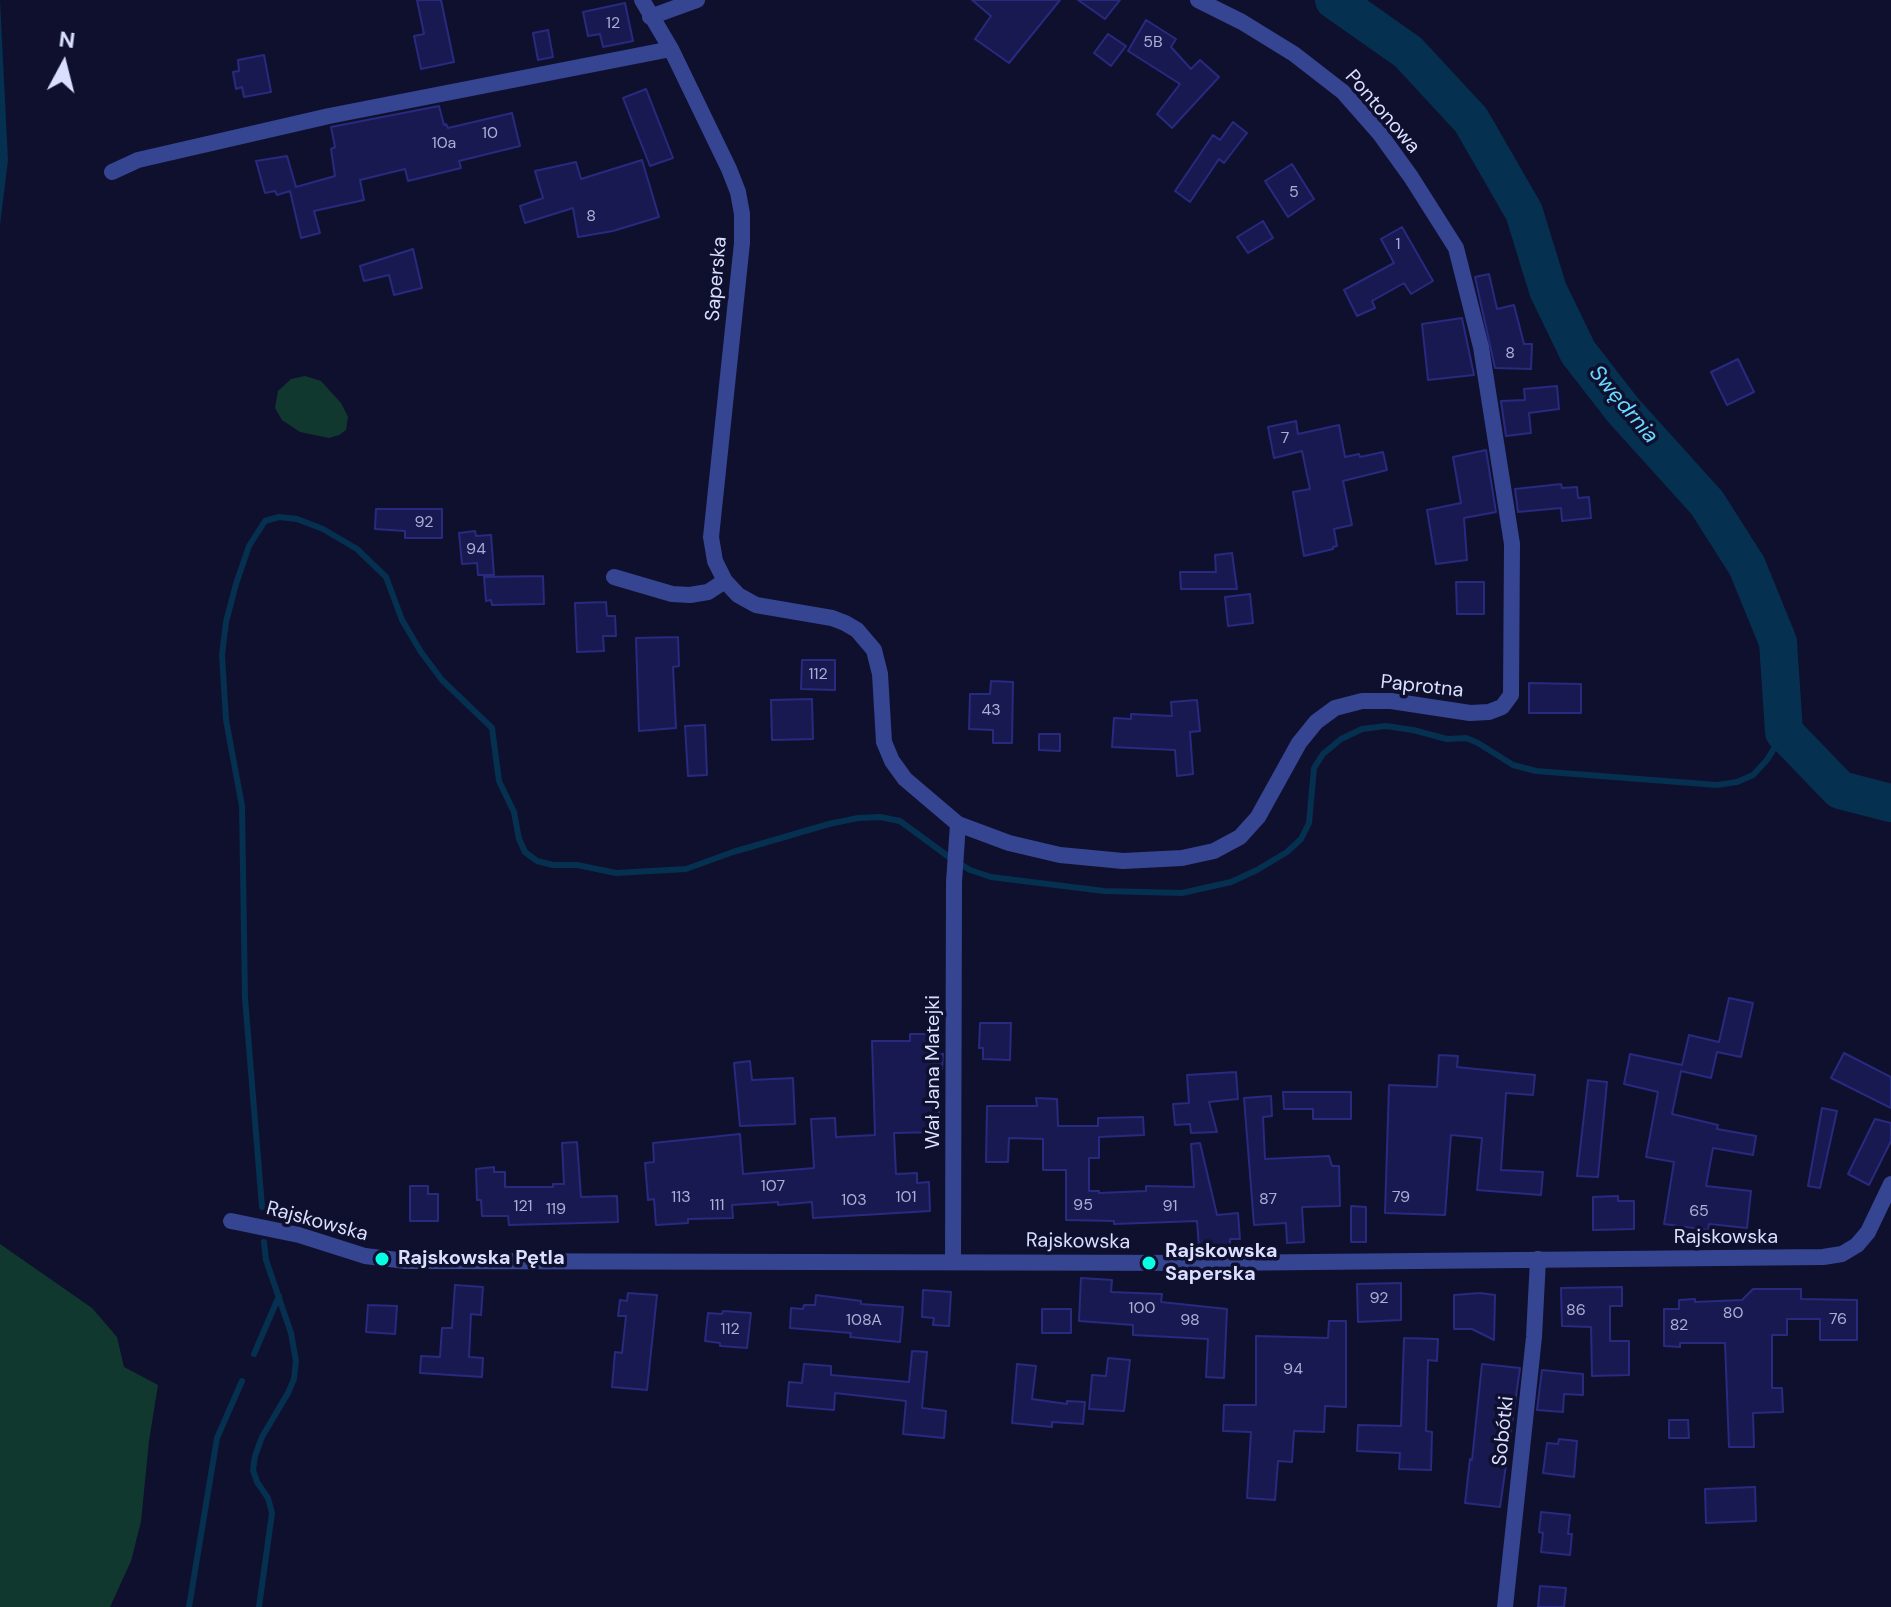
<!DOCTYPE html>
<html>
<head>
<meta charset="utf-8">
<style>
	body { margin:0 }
	#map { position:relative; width:1891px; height:1607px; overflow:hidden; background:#0f102e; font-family:"DM Sans",sans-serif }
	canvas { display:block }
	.north { position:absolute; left:24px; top:24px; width:80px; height:80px; -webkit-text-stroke:6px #0f102e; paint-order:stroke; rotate:7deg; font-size:22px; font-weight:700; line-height:32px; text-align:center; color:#dbdfff }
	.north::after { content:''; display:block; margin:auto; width:28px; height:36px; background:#dbdfff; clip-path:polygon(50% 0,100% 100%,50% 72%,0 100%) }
</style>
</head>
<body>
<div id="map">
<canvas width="1891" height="1607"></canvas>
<div class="north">N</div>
</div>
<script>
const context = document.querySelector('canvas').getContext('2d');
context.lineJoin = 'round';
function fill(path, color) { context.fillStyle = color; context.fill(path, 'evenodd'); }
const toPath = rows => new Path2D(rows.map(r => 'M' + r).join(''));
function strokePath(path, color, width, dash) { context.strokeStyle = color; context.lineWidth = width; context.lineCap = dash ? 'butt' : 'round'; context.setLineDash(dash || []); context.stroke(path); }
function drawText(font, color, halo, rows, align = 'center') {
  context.font = font + ' "DM Sans",sans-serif'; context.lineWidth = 7; context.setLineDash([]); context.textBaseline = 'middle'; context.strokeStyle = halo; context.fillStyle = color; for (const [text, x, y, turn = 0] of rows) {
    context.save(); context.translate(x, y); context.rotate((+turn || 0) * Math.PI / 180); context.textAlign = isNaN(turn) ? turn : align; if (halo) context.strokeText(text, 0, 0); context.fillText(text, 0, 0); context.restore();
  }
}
fill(toPath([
	[305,376,321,381,341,403,348,417,346,430,339,435,329,438,300,432,282,420,275,408,278,391,291,379],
	[0,1244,92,1308,117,1337,124,1367,158,1385,149,1441,141,1521,131,1561,110,1607,0,1607]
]), '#11382f');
fill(toPath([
	[0,0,8,160,0,225]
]), '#053050');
strokePath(toPath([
	[262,1207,245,998,242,806,226,720,222,655,226,622,236,584,249,546,265,521,279,517,297,519,323,529,357,549,386,577,402,620,421,652,442,680,492,728,499,781,514,812,519,839,525,852,537,861,553,865,577,865,616,873,686,869,733,852,829,824,858,818,880,817,900,821,949,857,970,870,991,877,1104,891,1182,893,1231,882,1257,870,1287,852,1301,839,1309,823,1314,768,1323,754,1341,739,1362,729,1386,726,1413,730,1447,739,1466,738,1478,743,1513,765,1536,771,1717,785,1737,782,1753,775,1767,760,1784,732],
	[254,1354,279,1296],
	[189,1607,217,1438,242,1381],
	[259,1607,272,1513,268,1498,257,1482,253,1470,255,1456,262,1437,288,1393,294,1379,296,1361,291,1333,266,1260,264,1242]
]), '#053050', 6);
strokePath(toPath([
	[1334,0,1408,52,1471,120,1524,212,1548,290,1578,352,1623,410,1707,503,1747,566,1778,642,1784,732,1840,790,1891,803]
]), '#053050', 38);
const building = toPath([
	[417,0,441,0,454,62,421,69,414,36,424,34,417,0],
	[972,0,1060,0,1009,63,975,39,991,16,972,0],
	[1078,0,1120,0,1105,19,1078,0],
	[625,3,633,41,603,47,600,34,588,36,583,12,625,3],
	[1146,20,1176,39,1171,47,1191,69,1200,60,1219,77,1172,128,1157,114,1180,84,1128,51,1146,20],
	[548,30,553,57,538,60,533,33,548,30],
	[1108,34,1126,46,1111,66,1094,53,1108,34],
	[264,55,271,92,244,97,242,87,236,89,233,72,239,71,238,60,264,55],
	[646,89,673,158,650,166,623,98,646,89],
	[439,106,444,125,446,124,448,128,512,113,520,146,459,161,461,168,408,181,405,169,360,180,364,200,314,211,320,233,301,238,290,191,277,195,275,191,265,193,256,161,287,156,296,187,335,176,331,149,335,147,331,127,439,106],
	[1233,122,1247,133,1224,163,1219,159,1190,202,1175,191,1213,135,1220,140,1233,122],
	[642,160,659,217,613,231,578,237,573,208,525,223,520,206,543,198,535,171,576,162,581,179,642,160],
	[1292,164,1314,199,1288,217,1265,181,1292,164],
	[1263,221,1273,238,1248,253,1237,237,1263,221],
	[1402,227,1433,281,1411,294,1404,283,1372,301,1375,308,1357,316,1344,290,1394,263,1381,239,1402,227],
	[413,249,422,288,394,295,389,275,364,281,360,266,413,249],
	[1489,274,1497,309,1514,305,1524,344,1532,344,1531,369,1495,368,1475,277,1489,274],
	[1462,318,1474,375,1428,380,1422,324,1462,318],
	[1738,359,1754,392,1727,405,1711,372,1738,359],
	[1557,386,1559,409,1529,413,1531,433,1506,436,1501,401,1525,400,1524,389,1557,386],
	[1296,421,1298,434,1339,425,1345,457,1359,454,1360,457,1383,452,1387,470,1343,481,1352,525,1334,529,1337,546,1333,547,1333,549,1304,556,1293,492,1310,489,1302,451,1274,458,1268,427,1296,421],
	[1486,450,1496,512,1464,518,1467,560,1436,564,1427,510,1461,503,1453,457,1486,450],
	[1561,484,1562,488,1577,487,1578,498,1589,497,1591,518,1562,521,1561,508,1518,512,1515,489,1561,484],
	[376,509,442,509,442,538,405,538,405,531,375,529,376,509],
	[475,531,476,536,491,535,494,575,478,575,477,563,462,564,459,533,475,531],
	[1232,553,1237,589,1181,589,1180,572,1216,572,1215,555,1232,553],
	[543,576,544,604,492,605,491,600,486,601,484,577,543,576],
	[1456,582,1484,582,1484,614,1457,614,1456,582],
	[1250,594,1253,623,1228,626,1225,597,1250,594],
	[606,602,607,616,615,616,616,636,603,636,604,651,577,652,575,603,606,602],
	[678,637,679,666,673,667,676,728,639,731,636,638,678,637],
	[802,660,835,660,835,690,801,689,802,660],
	[991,681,1013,682,1012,743,993,743,993,730,969,729,970,694,990,694,991,681],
	[1529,683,1581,684,1581,713,1529,713,1529,683],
	[812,699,813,739,772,740,771,700,812,699],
	[1197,700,1200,731,1190,732,1193,774,1177,776,1175,750,1112,747,1114,718,1131,719,1131,714,1172,716,1171,702,1197,700],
	[705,725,707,775,688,776,685,726,705,725],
	[1039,734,1060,734,1060,751,1039,750,1039,734],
	[1729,998,1753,1003,1741,1057,1717,1052,1711,1078,1681,1071,1672,1114,1718,1125,1717,1129,1756,1136,1753,1155,1713,1148,1706,1186,1751,1191,1747,1228,1709,1224,1708,1230,1664,1224,1674,1162,1646,1157,1658,1092,1624,1084,1630,1054,1682,1065,1689,1035,1719,1042,1729,998],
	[980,1023,1011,1023,1010,1060,983,1059,983,1048,979,1048,980,1023],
	[910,1034,927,1034,927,1054,943,1054,942,1069,932,1069,933,1106,939,1106,939,1132,894,1133,896,1174,917,1173,917,1183,929,1182,930,1211,813,1218,812,1202,778,1205,778,1202,732,1205,733,1218,688,1219,688,1223,656,1225,654,1199,648,1200,645,1163,654,1162,653,1143,740,1134,743,1174,814,1168,811,1119,835,1118,836,1137,875,1135,872,1041,910,1041,910,1034],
	[1844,1053,1891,1077,1891,1108,1831,1078,1844,1053],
	[1439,1055,1458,1056,1457,1067,1535,1075,1533,1095,1506,1093,1501,1170,1543,1172,1541,1195,1477,1190,1482,1138,1451,1135,1445,1215,1385,1213,1389,1085,1437,1087,1439,1055],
	[750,1061,752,1080,793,1078,795,1124,740,1126,734,1063,750,1061],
	[1236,1072,1238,1099,1209,1102,1217,1132,1191,1133,1190,1124,1175,1125,1173,1104,1189,1103,1187,1075,1236,1072],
	[1588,1080,1607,1082,1598,1177,1577,1176,1588,1080],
	[1283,1092,1351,1092,1351,1119,1313,1119,1313,1109,1284,1109,1283,1092],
	[1271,1096,1272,1116,1263,1117,1265,1159,1329,1156,1332,1166,1339,1166,1340,1206,1302,1207,1304,1242,1287,1243,1286,1223,1254,1225,1244,1098,1271,1096],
	[1036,1098,1057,1099,1058,1126,1098,1126,1098,1118,1143,1117,1144,1135,1099,1137,1099,1158,1089,1158,1089,1191,1099,1191,1099,1193,1146,1191,1146,1186,1194,1187,1191,1144,1200,1143,1217,1215,1238,1213,1240,1239,1230,1239,1230,1245,1199,1248,1197,1221,1114,1224,1114,1221,1066,1220,1066,1170,1043,1170,1043,1139,1009,1138,1008,1162,986,1162,987,1106,1037,1106,1036,1098],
	[1822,1108,1837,1111,1820,1188,1808,1186,1822,1108],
	[1875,1119,1891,1123,1891,1141,1869,1185,1848,1174,1875,1119],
	[577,1142,581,1197,617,1196,618,1222,509,1225,508,1216,482,1216,481,1200,477,1200,476,1169,494,1167,494,1172,505,1172,505,1187,553,1187,553,1184,564,1184,562,1143,577,1142],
	[410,1186,428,1186,428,1194,438,1194,438,1221,410,1221,410,1186],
	[1618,1196,1618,1201,1634,1201,1634,1229,1593,1230,1593,1197,1618,1196],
	[1351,1206,1366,1207,1366,1242,1351,1242,1351,1206],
	[1081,1278,1112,1280,1111,1292,1162,1294,1161,1302,1227,1309,1224,1378,1206,1377,1208,1339,1133,1335,1133,1325,1079,1321,1081,1278],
	[1401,1283,1401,1320,1358,1322,1357,1284,1401,1283],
	[455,1285,483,1287,481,1315,471,1314,469,1357,483,1358,482,1377,420,1373,421,1356,440,1357,442,1328,452,1328,455,1285],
	[1622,1287,1622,1306,1610,1306,1610,1341,1629,1341,1629,1375,1592,1376,1591,1327,1562,1326,1561,1288,1622,1287],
	[1753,1289,1801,1289,1801,1299,1857,1300,1857,1340,1820,1340,1820,1319,1787,1319,1787,1335,1772,1335,1772,1388,1782,1388,1783,1412,1753,1413,1754,1447,1729,1447,1725,1343,1680,1343,1680,1347,1664,1346,1664,1309,1679,1309,1679,1300,1695,1299,1695,1302,1742,1300,1753,1289],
	[923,1290,951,1292,949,1326,933,1325,934,1318,922,1317,923,1290],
	[628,1293,657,1295,647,1390,612,1387,615,1352,622,1353,626,1316,618,1316,620,1300,627,1301,628,1293],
	[1480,1293,1495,1295,1494,1340,1472,1329,1454,1329,1454,1295,1480,1293],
	[816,1295,861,1301,861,1304,903,1307,900,1342,850,1337,851,1333,790,1328,791,1308,803,1309,804,1305,815,1305,816,1295],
	[368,1305,397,1306,395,1334,366,1332,368,1305],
	[1042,1309,1071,1309,1071,1333,1042,1333,1042,1309],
	[723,1311,751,1313,747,1348,720,1346,720,1343,705,1341,708,1313,722,1314,723,1311],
	[1329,1321,1346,1321,1346,1407,1325,1406,1324,1432,1294,1431,1292,1462,1278,1461,1275,1500,1247,1498,1251,1432,1223,1431,1224,1405,1256,1405,1256,1336,1328,1338,1329,1321],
	[1404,1338,1438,1339,1437,1361,1428,1360,1426,1431,1432,1432,1431,1470,1399,1469,1400,1453,1357,1451,1358,1425,1401,1426,1404,1338],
	[912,1351,927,1352,922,1408,946,1411,944,1438,903,1434,906,1401,835,1393,834,1410,787,1406,789,1382,802,1383,804,1364,831,1366,831,1375,909,1382,912,1351],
	[1108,1358,1130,1360,1124,1411,1089,1409,1092,1375,1106,1376,1108,1358],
	[1017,1364,1036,1366,1032,1399,1067,1404,1067,1401,1085,1402,1083,1424,1052,1422,1052,1427,1012,1423,1017,1364],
	[1482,1364,1520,1368,1500,1507,1465,1503,1470,1459,1472,1460,1482,1364],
	[1542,1370,1583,1374,1583,1395,1564,1394,1563,1412,1537,1410,1542,1370],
	[1669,1420,1688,1420,1689,1438,1669,1438,1669,1420],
	[1559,1439,1577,1441,1574,1477,1543,1473,1547,1443,1558,1444,1559,1439],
	[1755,1487,1756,1521,1706,1523,1705,1489,1755,1487],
	[1541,1512,1570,1515,1568,1534,1572,1534,1570,1555,1541,1552,1543,1533,1539,1532,1541,1512],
	[1540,1586,1566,1588,1564,1607,1538,1607,1540,1586]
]);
fill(building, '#191951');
strokePath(building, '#282a7f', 2);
strokePath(toPath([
	[642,0,671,49,729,169,738,192,742,214,742,243,711,537,715,561,725,581],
	[650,17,697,0],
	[112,172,138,160,329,116,671,49],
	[614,577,672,594,690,595,708,592,725,581,738,595,756,605,832,618,845,623,857,630,874,650,880,674,884,742,892,761,905,779,958,824,954,882,953,1261],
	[958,824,1009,843,1060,855,1123,861,1182,858,1214,851,1240,837,1258,817,1299,743,1316,722,1335,708,1362,701,1391,701,1470,713,1489,712,1502,707,1511,695,1512,544,1481,347,1456,248,1411,177,1380,134,1343,92,1294,54,1242,22,1198,0],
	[231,1221,299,1235,365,1256,406,1261,1212,1263,1823,1257,1842,1254,1857,1245,1868,1232,1891,1184],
	[1505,1607,1534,1337,1538,1259]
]), '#354591', 16);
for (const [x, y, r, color] of [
	[382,1259,8,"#07ffe3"],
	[1149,1263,8,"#07ffe3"]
]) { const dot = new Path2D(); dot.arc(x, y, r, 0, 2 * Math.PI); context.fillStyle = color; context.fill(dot); strokePath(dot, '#0f102e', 3); }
drawText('16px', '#aaaed4', null, [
	["12",613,24],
	["5B",1153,43],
	["10",490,134],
	["10a",444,144],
	["5",1294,193],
	["8",591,217],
	["1",1398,245],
	["8",1510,354],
	["7",1285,439],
	["92",424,523],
	["94",476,550],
	["112",818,675],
	["43",991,711],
	["107",773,1187],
	["113",681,1198],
	["101",906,1198],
	["79",1401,1198],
	["87",1268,1200],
	["103",854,1201],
	["111",717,1206],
	["95",1083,1206],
	["121",523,1207],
	["91",1170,1207],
	["119",556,1210],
	["65",1699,1212],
	["92",1379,1299],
	["100",1142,1309],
	["86",1576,1311],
	["80",1733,1314],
	["76",1838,1320],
	["108A",864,1321],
	["98",1190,1321],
	["82",1679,1326],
	["112",730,1330],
	["94",1293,1370]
]);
drawText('20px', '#dbdfff', '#0f102e', [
	["Pontonowa",1382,112,49],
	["Saperska",717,279,-85],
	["Paprotna",1422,687,6],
	["Wał Jana Matejki",934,1072,-90],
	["Rajskowska",317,1222,15],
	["Rajskowska",1726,1238],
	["Rajskowska",1078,1242,1],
	["Sobótki",1504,1431,-84]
]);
drawText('bold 20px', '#dbdfff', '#0f102e', [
	["Rajskowska",1165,1252],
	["Saperska",1165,1275],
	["Rajskowska Pętla",398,1259]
], 'left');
drawText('italic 22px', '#69d9ff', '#0f102e', [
	["Swędrnia",1623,405,50]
]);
</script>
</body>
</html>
